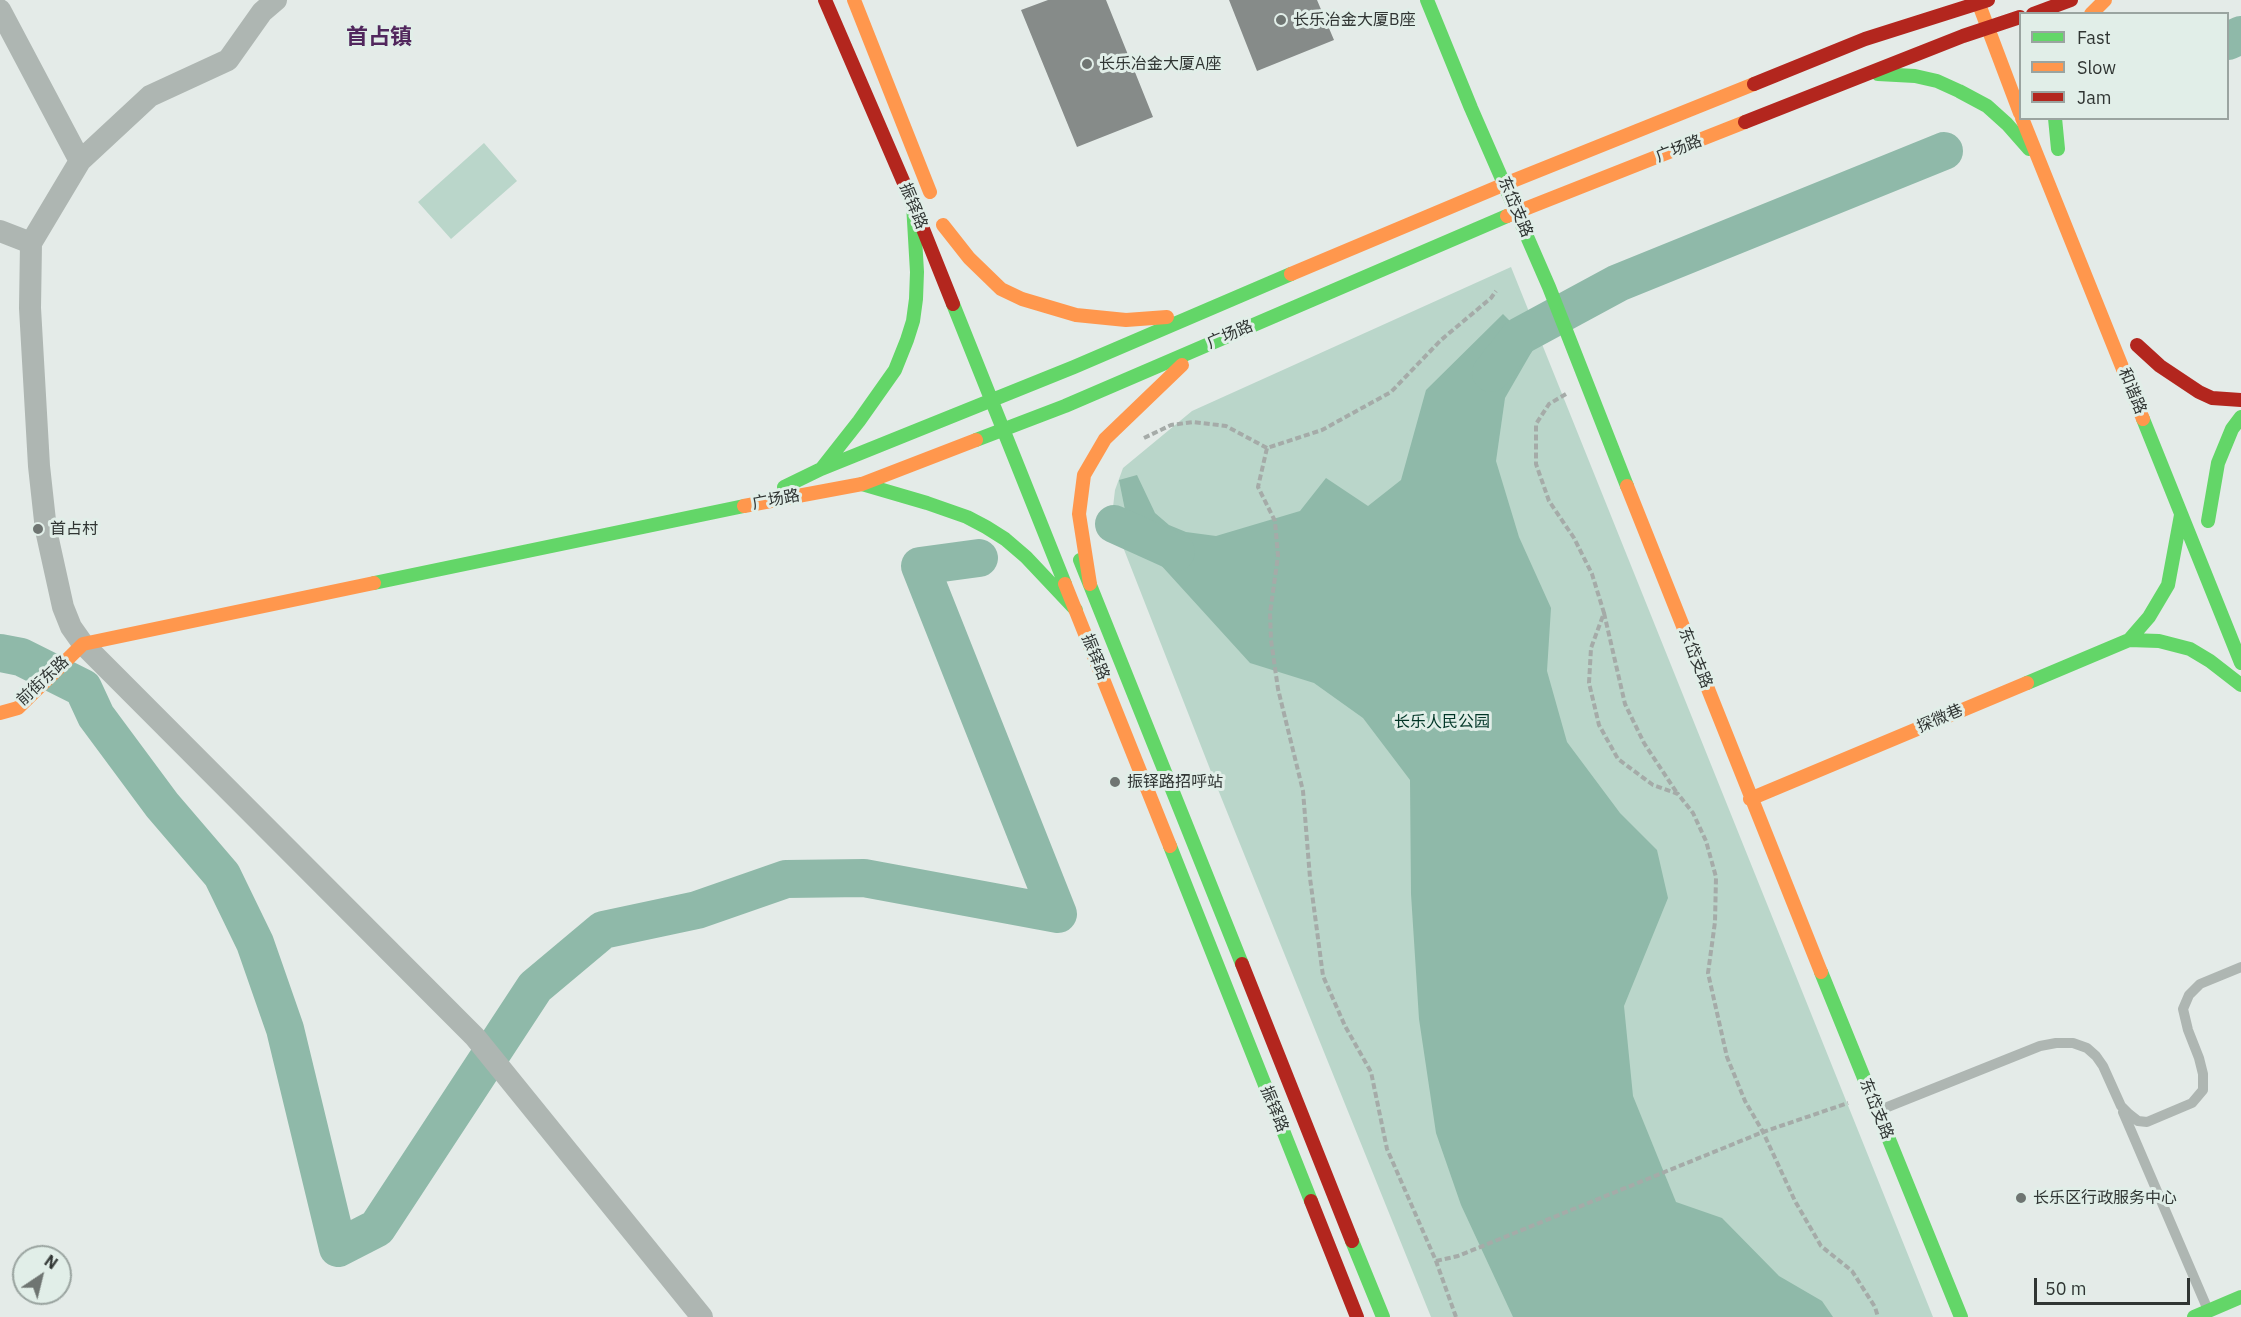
<!DOCTYPE html>
<html>
<head>
<meta charset="utf-8">
<style>
	body { margin:0 }
	#map { position:relative; width:2241px; height:1317px; overflow:hidden; background:#e4ebe8; font-family:"IBM Plex Sans",sans-serif }
	canvas { display:block }
	.legend { position:absolute; left:2019px; top:12px; width:210px; height:108px; box-sizing:border-box; background:#e1eee8; border:2px solid #9aa4a0; margin:0; padding:8px 10px; list-style:none; font-size:18px; color:#303533 }
	.legend li { display:flex; align-items:center; gap:12px; height:30px }
	.legend b { width:30px; border:2px solid #9aa4a0 }
	.north { position:absolute; left:12px; top:1245px; width:60px; height:60px; box-sizing:border-box; background:#e1eee8; border:2px solid #9aa4a0; border-radius:50%; rotate:35deg; font-size:16px; font-weight:700; line-height:24px; text-align:center; color:#303533 }
	.north::after { content:''; display:block; margin:auto; width:21px; height:27px; background:#6f7572; clip-path:polygon(50% 0,100% 100%,50% 72%,0 100%) }
	.scale { position:absolute; left:2034px; top:1278px; width:156px; height:27px; box-sizing:border-box; border:3px solid #303533; border-top:0; padding-left:8px; font-size:18px; line-height:21px; white-space:nowrap; color:#303533; -webkit-text-stroke:4px #e1eee8; paint-order:stroke }
</style>
</head>
<body>
<div id="map">
<canvas width="2241" height="1317"></canvas>
<ul class="legend">
<li><b style="height:8px;background:#63d668"></b>Fast</li>
<li><b style="height:8px;background:#ff974d"></b>Slow</li>
<li><b style="height:8px;background:#b3261e"></b>Jam</li>
</ul>
<div class="north">N</div>
<div class="scale">50 m</div>
</div>
<script>
const context = document.querySelector('canvas').getContext('2d');
context.lineJoin = 'round';
function fill(path, color) { context.fillStyle = color; context.fill(path, 'evenodd'); }
const toPath = rows => new Path2D(rows.map(r => 'M' + r).join(''));
function strokePath(path, color, width, dash) { context.strokeStyle = color; context.lineWidth = width; context.lineCap = dash ? 'butt' : 'round'; context.setLineDash(dash || []); context.stroke(path); }
function drawText(font, color, halo, rows, align = 'center') {
  context.font = font + ' "IBM Plex Sans","Noto Sans SC",sans-serif'; context.lineWidth = 6; context.setLineDash([]); context.textBaseline = 'middle'; context.strokeStyle = halo; context.fillStyle = color; for (const [text, x, y, turn = 0] of rows) {
    context.save(); context.translate(x, y); context.rotate((+turn || 0) * Math.PI / 180); context.textAlign = isNaN(turn) ? turn : align; if (halo) context.strokeText(text, 0, 0); context.fillText(text, 0, 0); context.restore();
  }
}
fill(toPath([
	[484,143,517,181,451,239,418,202],
	[1511,267,1933,1317,1431,1317,1219,792,1114,524,1113,507,1115,490,1123,468,1192,411]
]), '#bad6ca');
fill(toPath([
	[1503,314,1535,346,1505,398,1496,461,1519,537,1551,608,1547,671,1567,742,1620,813,1657,850,1668,898,1624,1006,1633,1096,1676,1202,1722,1218,1779,1276,1822,1301,1833,1317,1513,1317,1461,1205,1436,1133,1419,1019,1411,894,1410,780,1363,718,1314,683,1250,663,1129,530,1119,480,1137,475,1155,513,1169,525,1186,532,1216,536,1300,511,1326,478,1368,506,1401,480,1426,390]
]), '#8fb9a9');
strokePath(toPath([
	[2228,41,2241,35],
	[1491,373,1520,336,1618,283,1944,151],
	[1114,524,1176,552],
	[0,653,21,657,83,688,96,716,162,805,222,875,255,943,285,1029,338,1248,377,1228,535,987,603,930,697,910,786,879,864,878,1058,914,920,566,979,558]
]), '#8fb9a9', 38);
fill(toPath([
	[1048,0,1106,0,1153,117,1077,147,1021,10],
	[1229,0,1317,0,1334,40,1257,71]
]), '#868b89');
strokePath(toPath([
	[1566,394,1549,404,1536,424,1536,464,1549,501,1574,538,1592,574,1604,613,1591,648,1589,683,1599,725,1618,759,1653,785,1678,794,1693,813,1706,841,1716,877,1715,922,1708,973,1727,1057,1745,1101,1763,1132,1795,1201,1821,1246,1852,1271,1875,1307,1878,1317],
	[1144,438,1171,425,1193,422,1226,426,1267,448],
	[1604,613,1625,704,1644,743,1677,793],
	[1436,1261,1458,1256,1763,1132,1848,1103],
	[1456,1317,1436,1261,1387,1149,1371,1072,1345,1026,1323,976,1310,878,1303,791,1278,689,1271,640,1270,613,1278,556,1275,521,1258,487,1267,448,1322,430,1391,392,1441,340,1491,298,1496,291]
]), '#a5aba8', 4, [6, 3]);
strokePath(toPath([
	[1880,1110,2040,1046,2056,1043,2073,1043,2087,1048,2096,1056,2103,1066,2121,1106,2129,1114,2138,1121,2147,1122,2192,1103,2203,1090,2203,1074,2199,1058,2188,1030,2183,1009,2189,995,2200,984,2241,967],
	[2123,1112,2208,1310]
]), '#aeb6b2', 10);
strokePath(toPath([
	[0,10,80,161],
	[0,231,31,243,30,308,39,466,46,530,63,607,71,627,83,644,475,1037,702,1317],
	[31,243,80,161,150,96,228,60,262,12,276,0]
]), '#aeb6b2', 22);
strokePath(toPath([
	[1427,0,1471,108,1549,287,1627,486],
	[1878,74,1915,76,1937,81,1959,91,1987,106,2007,124,2029,149],
	[2055,118,2058,149],
	[953,304,1065,584],
	[2143,419,2241,663],
	[976,440,1065,406,1507,216],
	[822,468,859,421,895,370,907,340,913,321,916,299,917,272,913,204],
	[862,484,927,503,967,517,986,527,1005,539,1026,557,1076,610],
	[784,487,821,469,1074,367,1291,274],
	[2208,521,2218,463,2232,429,2241,417],
	[1080,560,1242,964],
	[374,583,744,506],
	[2129,640,2149,617,2168,585,2181,515],
	[2129,640,2159,641,2190,649,2210,661,2241,685],
	[2027,683,2129,640],
	[1170,846,1311,1201],
	[1821,972,1961,1317],
	[1352,1241,1383,1317],
	[2194,1317,2241,1297]
]), '#63d668', 14);
strokePath(toPath([
	[854,0,930,192],
	[1980,7,2020,113],
	[2091,14,2105,0],
	[2022,118,2143,419],
	[1507,216,1745,122],
	[943,225,969,258,1001,289,1022,299,1076,315,1126,320,1167,317],
	[1291,274,1505,184,1754,84],
	[1627,486,1821,972],
	[744,506,862,484,976,440],
	[1065,584,1170,846],
	[1090,584,1079,514,1084,475,1105,439,1182,365],
	[0,713,18,708,83,644,374,583],
	[1750,799,2027,683]
]), '#ff974d', 14);
strokePath(toPath([
	[825,0,913,204,953,304],
	[2033,14,2071,0],
	[1754,84,1865,39,1988,0],
	[1745,122,1963,36,2020,17],
	[2137,345,2160,366,2199,392,2212,398,2241,400],
	[1242,964,1352,1241],
	[1311,1201,1357,1317]
]), '#b3261e', 14);
for (const [x, y, r, color] of [
	[1281,20,6,"#6f7572"],
	[1087,64,6,"#6f7572"],
	[38,529,6,"#6f7572"],
	[1115,782,6,"#6f7572"],
	[2021,1198,6,"#6f7572"]
]) { const dot = new Path2D(); dot.arc(x, y, r, 0, 2 * Math.PI); context.fillStyle = color; context.fill(dot); strokePath(dot, '#e1eee8', 2); }
drawText('16px', '#303533', '#e1eee8', [
	["长乐冶金大厦B座",1293,20],
	["长乐冶金大厦A座",1099,64],
	["首占村",50,529],
	["振铎路招呼站",1127,782],
	["长乐区行政服务中心",2033,1198]
], 'left');
drawText('16px', '#303533', '#e1eee8', [
	["广场路",1679,149,-21],
	["振铎路",913,206,68],
	["东岱支路",1515,207,67],
	["广场路",1230,335,-23],
	["和谐路",2132,391,68],
	["广场路",776,500,-11],
	["振铎路",1095,657,68],
	["东岱支路",1695,658,68],
	["前街东路",43,681,-43],
	["探微巷",1940,719,-23],
	["振铎路",1274,1109,68],
	["东岱支路",1876,1109,68]
]);
drawText('16px', '#013526', '#e1eee8', [
	["长乐人民公园",1442,722]
]);
drawText('bold 22px', '#51275d', '#e1eee8', [
	["首占镇",379,38]
]);
</script>
</body>
</html>
